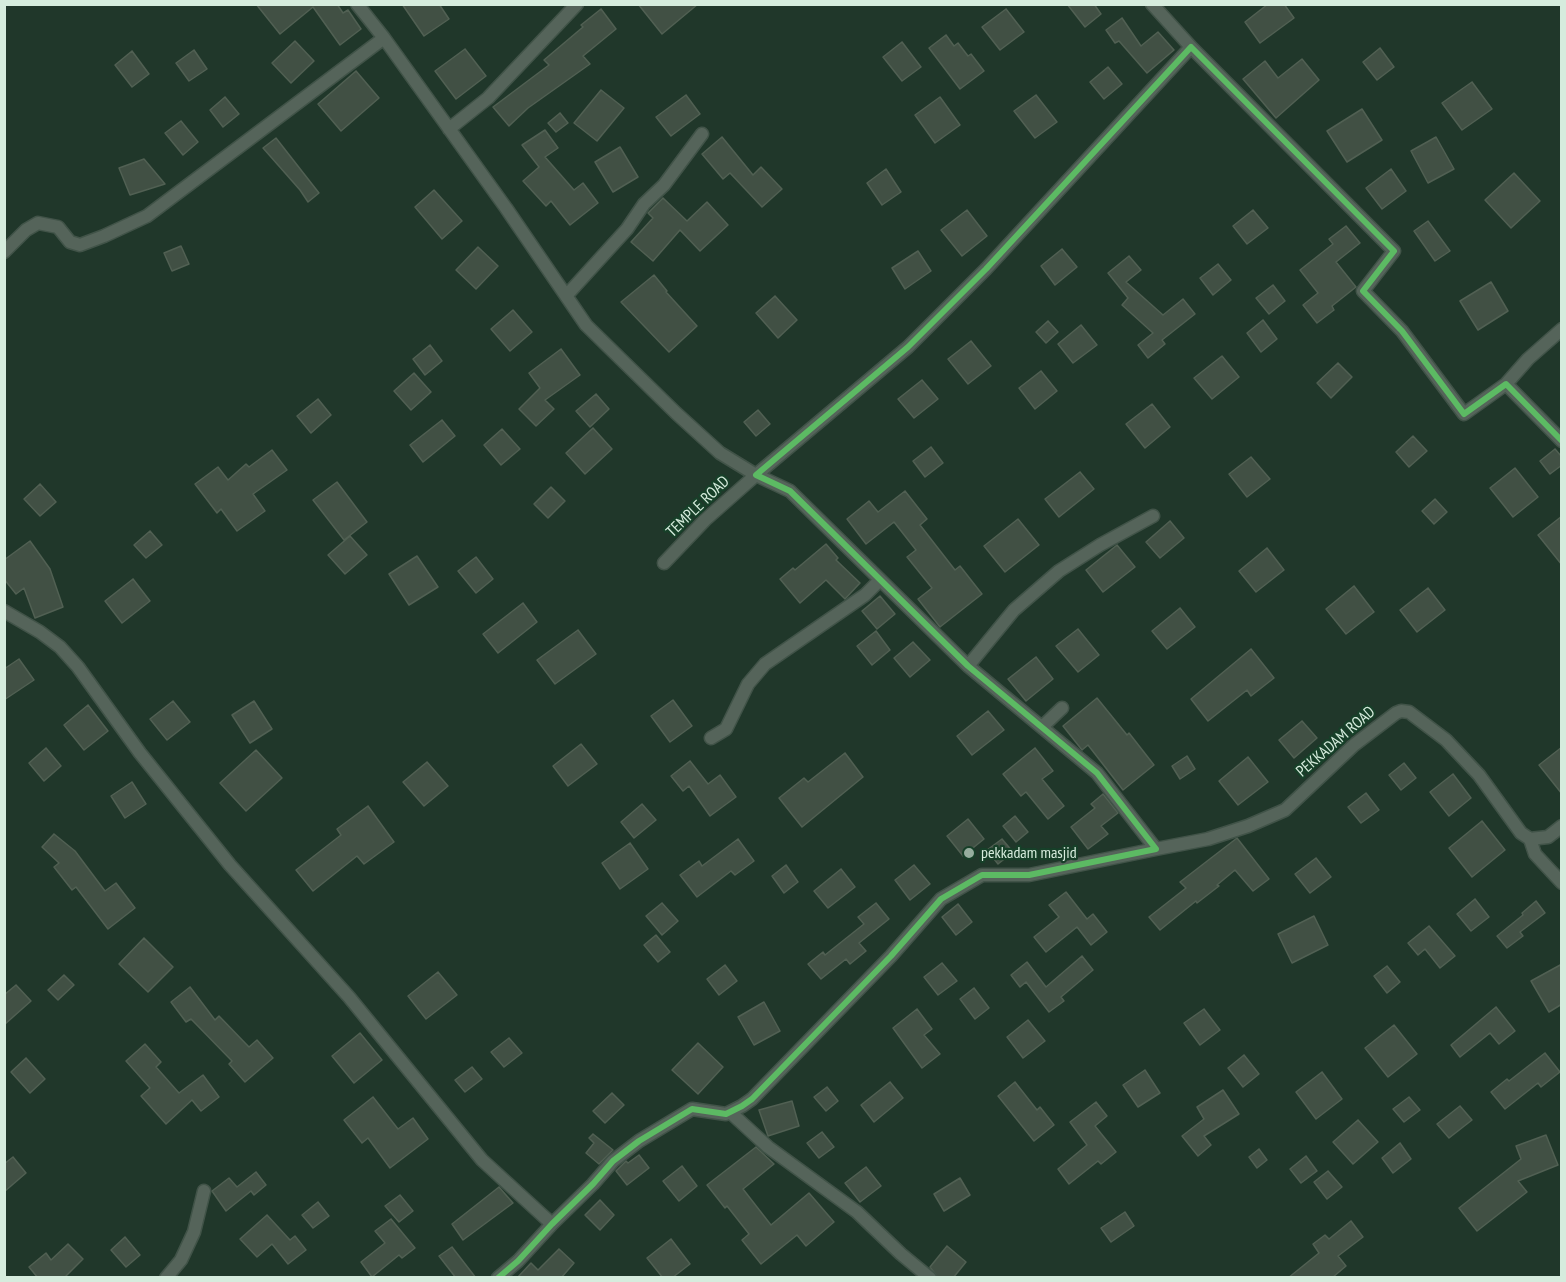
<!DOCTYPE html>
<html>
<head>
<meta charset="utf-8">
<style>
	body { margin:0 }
	#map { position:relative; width:1566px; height:1282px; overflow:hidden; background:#20372a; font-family:"PT Sans Narrow",sans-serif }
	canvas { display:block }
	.frame { position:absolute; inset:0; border:6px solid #d6ecdd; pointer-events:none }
</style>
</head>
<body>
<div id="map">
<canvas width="1566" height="1282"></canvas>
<div class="frame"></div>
</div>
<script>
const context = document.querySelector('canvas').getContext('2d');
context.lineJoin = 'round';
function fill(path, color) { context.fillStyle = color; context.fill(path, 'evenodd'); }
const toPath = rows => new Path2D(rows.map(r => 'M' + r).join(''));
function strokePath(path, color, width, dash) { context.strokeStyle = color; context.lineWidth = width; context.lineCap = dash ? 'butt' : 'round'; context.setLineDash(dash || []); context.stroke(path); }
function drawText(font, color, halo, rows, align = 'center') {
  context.font = font + ' "PT Sans Narrow",sans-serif'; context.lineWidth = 4.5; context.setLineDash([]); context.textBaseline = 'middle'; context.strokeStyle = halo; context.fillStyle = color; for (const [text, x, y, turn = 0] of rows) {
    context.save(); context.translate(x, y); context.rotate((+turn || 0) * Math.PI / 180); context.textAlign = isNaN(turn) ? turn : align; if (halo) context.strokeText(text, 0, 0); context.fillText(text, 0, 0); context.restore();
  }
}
const building = toPath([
	[256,4,337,4,343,13,348,10,361,29,340,45,313,7,280,34,256,4],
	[402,4,439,4,449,19,424,36,402,4],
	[638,4,698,4,662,34,638,4],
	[1067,4,1094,4,1101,14,1085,27,1067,4],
	[1268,4,1284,4,1294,18,1260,43,1245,22,1268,4],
	[601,9,616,29,583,56,590,64,528,108,509,126,493,107,549,65,544,60,583,27,581,25,601,9],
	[1006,9,1024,32,1000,50,982,27,1006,9],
	[1122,18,1141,46,1158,32,1174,50,1147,73,1119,41,1115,43,1106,30,1122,18],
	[946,35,954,46,958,43,968,56,971,54,984,71,960,89,929,48,946,35],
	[295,41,314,61,291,83,272,63,295,41],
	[902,42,921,67,902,81,883,57,902,42],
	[1380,48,1394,67,1377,80,1363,62,1380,48],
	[465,49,486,76,456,99,435,71,465,49],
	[194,50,207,69,189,81,176,63,194,50],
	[132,51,149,74,132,87,115,65,132,51],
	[1302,59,1319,80,1276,118,1243,79,1265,61,1278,78,1302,59],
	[1108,67,1122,84,1104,99,1090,82,1108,67],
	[356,71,379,98,341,131,318,104,356,71],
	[1472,82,1492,109,1462,130,1442,103,1472,82],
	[601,90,624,108,597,141,574,123,601,90],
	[686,95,700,114,671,136,656,117,686,95],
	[1036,95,1057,122,1035,138,1014,111,1036,95],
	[225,97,239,114,223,127,210,110,225,97],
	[940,97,960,125,935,143,915,115,940,97],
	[1362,109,1382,140,1347,162,1327,131,1362,109],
	[560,113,568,123,556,132,548,123,560,113],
	[181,121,198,142,183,155,165,133,181,121],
	[545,130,558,148,545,157,574,190,583,183,598,203,570,225,551,201,546,206,523,181,539,167,522,145,545,130],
	[722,137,753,175,761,167,782,189,762,207,730,173,723,179,702,154,722,137],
	[1436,137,1454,169,1428,183,1411,151,1436,137],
	[276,138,319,193,308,202,300,190,263,148,276,138],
	[620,147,638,177,613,192,595,162,620,147],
	[144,159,165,184,130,195,119,168,144,159],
	[886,169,901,192,882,205,867,183,886,169],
	[1391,169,1406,191,1382,209,1366,188,1391,169],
	[1514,173,1540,201,1511,228,1485,200,1514,173],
	[434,190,462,221,442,239,415,207,434,190],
	[663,198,687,221,707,202,728,225,700,251,680,230,653,261,631,242,653,218,648,213,663,198],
	[967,210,987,236,962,256,941,230,967,210],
	[1253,210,1268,228,1247,244,1233,226,1253,210],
	[1428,221,1450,251,1435,261,1414,231,1428,221],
	[1346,226,1360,243,1336,262,1356,287,1332,306,1334,310,1317,323,1303,305,1318,293,1300,270,1333,244,1329,239,1346,226],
	[181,246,189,264,172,271,164,253,181,246],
	[478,247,498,266,476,289,456,270,478,247],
	[1062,249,1077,267,1055,285,1041,266,1062,249],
	[918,251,931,271,905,289,892,268,918,251],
	[1129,256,1141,270,1126,282,1163,315,1183,299,1195,314,1162,340,1165,344,1148,358,1138,345,1153,333,1122,305,1128,298,1108,273,1129,256],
	[1218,264,1231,280,1213,295,1200,278,1218,264],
	[654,275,667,291,666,292,697,326,669,352,621,302,654,275],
	[1491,282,1508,311,1478,330,1460,301,1491,282],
	[1273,285,1285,301,1269,314,1256,298,1273,285],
	[775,296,797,320,778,338,756,313,775,296],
	[513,310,532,332,510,351,491,329,513,310],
	[1263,320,1277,339,1261,352,1247,333,1263,320],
	[1048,321,1058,332,1046,343,1036,332,1048,321],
	[1081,325,1097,345,1073,363,1058,344,1081,325],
	[971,341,991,366,968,384,948,359,971,341],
	[430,345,442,361,425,375,413,359,430,345],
	[561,349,580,375,545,400,554,409,536,426,519,409,540,388,529,373,561,349],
	[1222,356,1239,377,1212,399,1194,378,1222,356],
	[1338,363,1352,377,1331,398,1317,383,1338,363],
	[1041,371,1057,391,1035,409,1019,388,1041,371],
	[414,373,431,392,411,410,394,391,414,373],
	[922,380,938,399,914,418,898,399,922,380],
	[596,394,609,409,590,427,576,411,596,394],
	[318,399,331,415,311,433,297,416,318,399],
	[1152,404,1170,427,1145,448,1126,424,1152,404],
	[758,410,770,424,756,436,744,422,758,410],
	[442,420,455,436,423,462,410,445,442,420],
	[593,428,612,449,585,474,566,453,593,428],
	[502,429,520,449,501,465,484,445,502,429],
	[1413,436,1427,451,1409,467,1396,452,1413,436],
	[931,447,943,463,925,477,913,461,931,447],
	[1555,449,1562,457,1562,465,1550,474,1540,461,1555,449],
	[272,450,287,470,253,494,265,511,237,531,221,509,217,513,195,484,218,467,228,480,246,464,249,467,272,450],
	[1251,457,1270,479,1247,497,1229,474,1251,457],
	[1515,468,1538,497,1513,517,1490,488,1515,468],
	[1080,472,1094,489,1059,517,1045,499,1080,472],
	[337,482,367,522,344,540,313,500,337,482],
	[40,484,56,502,40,516,24,499,40,484],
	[551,487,565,501,548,518,534,504,551,487],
	[905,491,927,519,920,525,955,570,960,566,982,594,940,627,918,599,932,588,907,557,916,550,894,522,866,544,847,519,869,501,878,512,905,491],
	[1435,499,1447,512,1434,524,1422,511,1435,499],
	[1562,516,1562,565,1538,535,1562,516],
	[1018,519,1039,545,1005,572,984,546,1018,519],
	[1170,521,1184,538,1160,558,1146,542,1170,521],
	[150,531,162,545,146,558,134,545,150,531],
	[350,536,367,555,345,574,328,555,350,536],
	[30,541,50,569,63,607,35,618,24,588,16,594,4,579,4,560,30,541],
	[826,544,838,558,836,560,860,583,845,599,826,580,800,603,780,579,793,568,795,570,826,544],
	[1117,545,1135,567,1103,592,1086,570,1117,545],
	[1267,548,1284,570,1256,592,1239,571,1267,548],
	[417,556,438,587,409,605,389,574,417,556],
	[476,557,493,579,476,593,458,571,476,557],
	[133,579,150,601,122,623,105,601,133,579],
	[1354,586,1374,612,1346,634,1326,609,1354,586],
	[1428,588,1445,610,1417,632,1400,610,1428,588],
	[880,596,895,614,877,629,862,611,880,596],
	[523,603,537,622,498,653,483,634,523,603],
	[1180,608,1195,627,1167,649,1152,631,1180,608],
	[1078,629,1099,655,1078,672,1056,646,1078,629],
	[578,630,596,654,555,684,537,660,578,630],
	[876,631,890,650,872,665,857,646,876,631],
	[913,642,930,660,910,677,894,658,913,642],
	[1251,649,1274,678,1251,696,1247,690,1208,721,1191,699,1251,649],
	[1036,657,1053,679,1026,701,1008,679,1036,657],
	[19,659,34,680,4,700,4,669,19,659],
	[1097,698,1127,735,1129,733,1154,765,1123,790,1088,745,1082,750,1063,726,1097,698],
	[673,700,692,726,670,742,651,716,673,700],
	[173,701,190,722,167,740,150,719,173,701],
	[254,701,272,729,250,743,232,715,254,701],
	[88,705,108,731,84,750,64,725,88,705],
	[988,711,1004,730,972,755,957,736,988,711],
	[1302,721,1317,738,1294,758,1279,740,1302,721],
	[581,744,597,764,568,786,553,766,581,744],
	[1562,747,1562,794,1539,765,1562,747],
	[46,748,61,766,44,781,29,763,46,748],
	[1035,748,1053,771,1042,779,1064,806,1048,819,1026,792,1021,796,1003,774,1035,748],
	[256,750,282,778,246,811,220,783,256,750],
	[845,753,863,777,802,827,779,798,804,778,808,782,845,753],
	[1187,756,1195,769,1180,779,1172,766,1187,756],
	[1248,757,1268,782,1238,805,1219,781,1248,757],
	[690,761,708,784,720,775,736,797,710,816,689,786,683,791,671,776,690,761],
	[427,762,448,786,424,806,403,782,427,762],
	[1404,763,1416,778,1401,790,1389,775,1404,763],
	[1453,774,1471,798,1449,816,1430,792,1453,774],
	[132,782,146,804,125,818,111,796,132,782],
	[1366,793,1379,810,1361,823,1348,807,1366,793],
	[1103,794,1118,813,1101,826,1108,834,1088,849,1071,827,1095,808,1091,804,1103,794],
	[642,804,656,820,634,838,621,822,642,804],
	[368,806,394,842,364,864,357,856,313,891,296,870,341,835,337,829,368,806],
	[1015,816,1028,832,1016,842,1003,826,1015,816],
	[968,819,984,839,963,856,947,836,968,819],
	[1482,821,1505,850,1472,877,1449,848,1482,821],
	[54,834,75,851,105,891,116,883,135,908,108,929,76,887,72,890,54,867,59,863,42,847,54,834],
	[1237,838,1269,879,1253,891,1235,870,1217,885,1219,886,1197,903,1196,901,1160,930,1149,917,1186,888,1180,882,1237,838],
	[738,839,754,861,735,875,731,871,697,897,680,875,699,861,702,866,738,839],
	[1002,839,1013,852,998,864,987,850,1002,839],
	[630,843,648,869,620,889,602,863,630,843],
	[1316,858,1331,877,1310,893,1295,874,1316,858],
	[786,865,798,882,784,893,772,876,786,865],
	[914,865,930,884,910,900,895,880,914,865],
	[841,869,855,887,828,908,814,891,841,869],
	[1066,892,1087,919,1093,914,1107,932,1091,945,1077,927,1046,952,1034,937,1059,917,1049,905,1066,892],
	[1475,899,1489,917,1471,931,1457,914,1475,899],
	[1536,901,1545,913,1520,932,1523,936,1507,948,1497,936,1523,915,1522,913,1536,901],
	[662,903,678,921,662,935,646,916,662,903],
	[876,903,889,919,859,943,866,951,850,964,846,959,821,979,808,964,823,952,825,955,864,924,858,917,876,903],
	[958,904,972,922,956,935,942,917,958,904],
	[1314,916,1328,945,1292,963,1278,934,1314,916],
	[1429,926,1455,956,1440,968,1425,949,1418,955,1408,943,1429,926],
	[656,935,670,952,658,962,644,945,656,935],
	[144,938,173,967,148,992,119,964,144,938],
	[1082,956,1093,970,1061,997,1064,1001,1049,1012,1026,982,1020,987,1011,975,1027,962,1046,987,1082,956],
	[942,963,957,981,938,995,924,977,942,963],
	[1562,964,1562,1004,1549,1012,1531,981,1562,964],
	[725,965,737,981,719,995,707,979,725,965],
	[1387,966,1400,982,1387,993,1374,976,1387,966],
	[438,972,457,995,426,1019,408,996,438,972],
	[64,975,74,985,58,1000,48,990,64,975],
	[16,985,31,1001,4,1025,4,995,16,985],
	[190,987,215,1020,219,1016,249,1047,257,1040,273,1058,245,1082,229,1064,232,1061,191,1019,186,1022,171,1002,190,987],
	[974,988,989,1008,975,1019,960,999,974,988],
	[764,1002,780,1031,754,1045,738,1017,764,1002],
	[1496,1007,1515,1031,1499,1044,1490,1033,1460,1057,1451,1045,1496,1007],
	[917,1009,932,1029,924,1035,940,1054,922,1068,893,1028,917,1009],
	[1204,1009,1220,1030,1200,1045,1184,1023,1204,1009],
	[1028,1020,1045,1041,1023,1058,1007,1037,1028,1020],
	[1394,1025,1417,1054,1388,1077,1365,1048,1394,1025],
	[360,1033,382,1060,354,1083,332,1056,360,1033],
	[509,1038,522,1053,504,1067,491,1052,509,1038],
	[698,1043,723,1067,698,1094,672,1070,698,1043],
	[145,1044,161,1062,156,1067,179,1093,203,1075,219,1097,201,1111,192,1100,166,1124,141,1096,150,1088,126,1061,145,1044],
	[1545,1053,1560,1072,1541,1087,1538,1083,1505,1109,1491,1092,1507,1079,1509,1081,1545,1053],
	[1244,1055,1259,1074,1243,1087,1228,1068,1244,1055],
	[26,1058,45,1079,30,1093,11,1072,26,1058],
	[472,1067,482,1079,465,1092,455,1080,472,1067],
	[1145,1070,1160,1093,1138,1107,1123,1085,1145,1070],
	[1322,1072,1342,1099,1316,1119,1296,1092,1322,1072],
	[890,1082,903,1098,874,1122,861,1105,890,1082],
	[1015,1082,1037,1110,1040,1107,1054,1125,1034,1141,998,1096,1015,1082],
	[827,1087,838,1101,826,1111,814,1097,827,1087],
	[1223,1090,1239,1114,1204,1136,1211,1145,1198,1156,1182,1136,1204,1119,1197,1107,1223,1090],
	[612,1093,624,1105,605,1123,593,1111,612,1093],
	[373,1097,398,1129,413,1118,428,1139,390,1168,368,1138,362,1143,344,1120,373,1097],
	[1409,1097,1420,1110,1404,1122,1393,1109,1409,1097],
	[792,1101,799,1126,768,1136,759,1110,792,1101],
	[1096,1102,1107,1116,1095,1126,1116,1152,1101,1164,1098,1161,1069,1184,1058,1169,1087,1145,1070,1122,1096,1102],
	[1460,1106,1472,1120,1449,1138,1437,1124,1460,1106],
	[1358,1120,1378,1142,1353,1164,1333,1142,1358,1120],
	[822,1132,834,1147,819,1158,807,1143,822,1132],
	[593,1134,613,1150,599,1164,586,1153,594,1143,589,1138,593,1134],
	[1546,1135,1558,1165,1518,1181,1527,1192,1477,1231,1459,1208,1521,1159,1516,1146,1546,1135],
	[1400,1143,1411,1159,1393,1173,1382,1158,1400,1143],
	[756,1147,774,1164,743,1189,771,1225,809,1193,834,1222,806,1246,797,1235,761,1264,742,1240,749,1234,727,1206,725,1208,707,1185,756,1147],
	[1259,1149,1267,1160,1257,1168,1249,1157,1259,1149],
	[639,1155,649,1168,627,1185,616,1171,626,1161,628,1163,639,1155],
	[1306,1156,1317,1171,1301,1183,1290,1169,1306,1156],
	[13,1157,26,1173,4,1192,4,1164,13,1157],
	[682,1166,697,1186,679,1201,663,1181,682,1166],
	[866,1167,881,1186,860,1202,845,1183,866,1167],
	[1328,1171,1342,1187,1327,1199,1314,1182,1328,1171],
	[256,1172,266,1185,254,1195,251,1191,226,1211,212,1191,229,1178,237,1187,256,1172],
	[960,1178,970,1195,944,1211,934,1194,960,1178],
	[499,1187,513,1203,463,1240,452,1224,499,1187],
	[400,1195,413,1211,399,1222,385,1206,400,1195],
	[600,1200,614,1215,600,1230,585,1215,600,1200],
	[318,1202,329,1216,313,1228,302,1215,318,1202],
	[1125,1212,1134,1226,1111,1242,1101,1228,1125,1212],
	[267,1215,290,1240,295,1236,306,1250,288,1264,272,1244,257,1257,240,1239,267,1215],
	[391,1219,415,1248,402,1258,399,1255,372,1277,361,1262,385,1243,375,1231,391,1219],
	[1351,1221,1363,1237,1338,1256,1346,1266,1332,1278,1288,1278,1319,1253,1313,1244,1325,1235,1329,1239,1351,1221],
	[125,1237,140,1255,126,1267,111,1250,125,1237],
	[671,1239,690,1264,672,1278,663,1278,647,1258,671,1239],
	[68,1244,83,1259,64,1278,38,1278,29,1267,46,1253,51,1260,68,1244],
	[947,1246,966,1262,953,1278,938,1278,930,1267,947,1246],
	[452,1247,476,1278,456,1278,439,1256,452,1247],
	[559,1249,574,1263,561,1278,517,1278,531,1263,538,1270,559,1249]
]);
fill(building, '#415044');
strokePath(building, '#516053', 1.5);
const street = toPath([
	[357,4,384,38,506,208,586,325,676,413,720,453,756,475,705,520,664,563],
	[1152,4,1191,47],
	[449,129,488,98,577,4],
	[4,252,26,230,38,223,58,227,70,242,80,245,104,236,147,216,384,38],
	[566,296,627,229,644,204,664,185,702,134],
	[1506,384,1528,359,1562,329],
	[4,611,40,632,60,647,78,667,140,753,230,865,349,997,482,1160,552,1224],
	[968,666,1014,610,1059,571,1100,545,1153,516],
	[1042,727,1062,708],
	[711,738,726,729,748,684,765,664,865,595,880,580],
	[1530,839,1535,854,1562,883],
	[1156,849,1208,839,1248,826,1285,810,1354,745,1396,713,1401,711,1409,712,1446,740,1479,775,1521,833,1530,839,1548,837,1562,826],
	[730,1112,768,1147,857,1212,901,1254,930,1278],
	[166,1278,181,1260,194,1232,204,1191],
	[498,1278,518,1261,552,1224,593,1184,613,1161,639,1141,692,1109,726,1114,742,1106,752,1099,891,956,941,899,982,875,1029,875,1156,849,1097,773,968,666,790,491,756,475,908,347,986,269,1191,47,1394,251,1363,291,1402,331,1464,414,1506,384,1562,441]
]);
strokePath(street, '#415348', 15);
strokePath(street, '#55645a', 12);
strokePath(toPath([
	[498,1278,518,1261,552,1224,593,1184,613,1161,639,1141,692,1109,726,1114,742,1106,752,1099,891,956,941,899,982,875,1029,875,1156,849,1097,773,968,666,790,491,756,475,908,347,986,269,1191,47,1394,251,1363,291,1402,331,1464,414,1506,384,1562,441]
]), '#5cba63', 6);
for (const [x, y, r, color] of [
	[969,853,6,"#96ad9e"]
]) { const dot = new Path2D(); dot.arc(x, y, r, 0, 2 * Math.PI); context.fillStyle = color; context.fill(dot); strokePath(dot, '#174029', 2); }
drawText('16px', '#d6ecdd', '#174029', [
	["TEMPLE ROAD",698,507,-44],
	["PEKKADAM ROAD",1336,742,-41]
]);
drawText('16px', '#d6ecdd', '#174029', [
	["pekkadam masjid",981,853]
], 'left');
</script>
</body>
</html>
